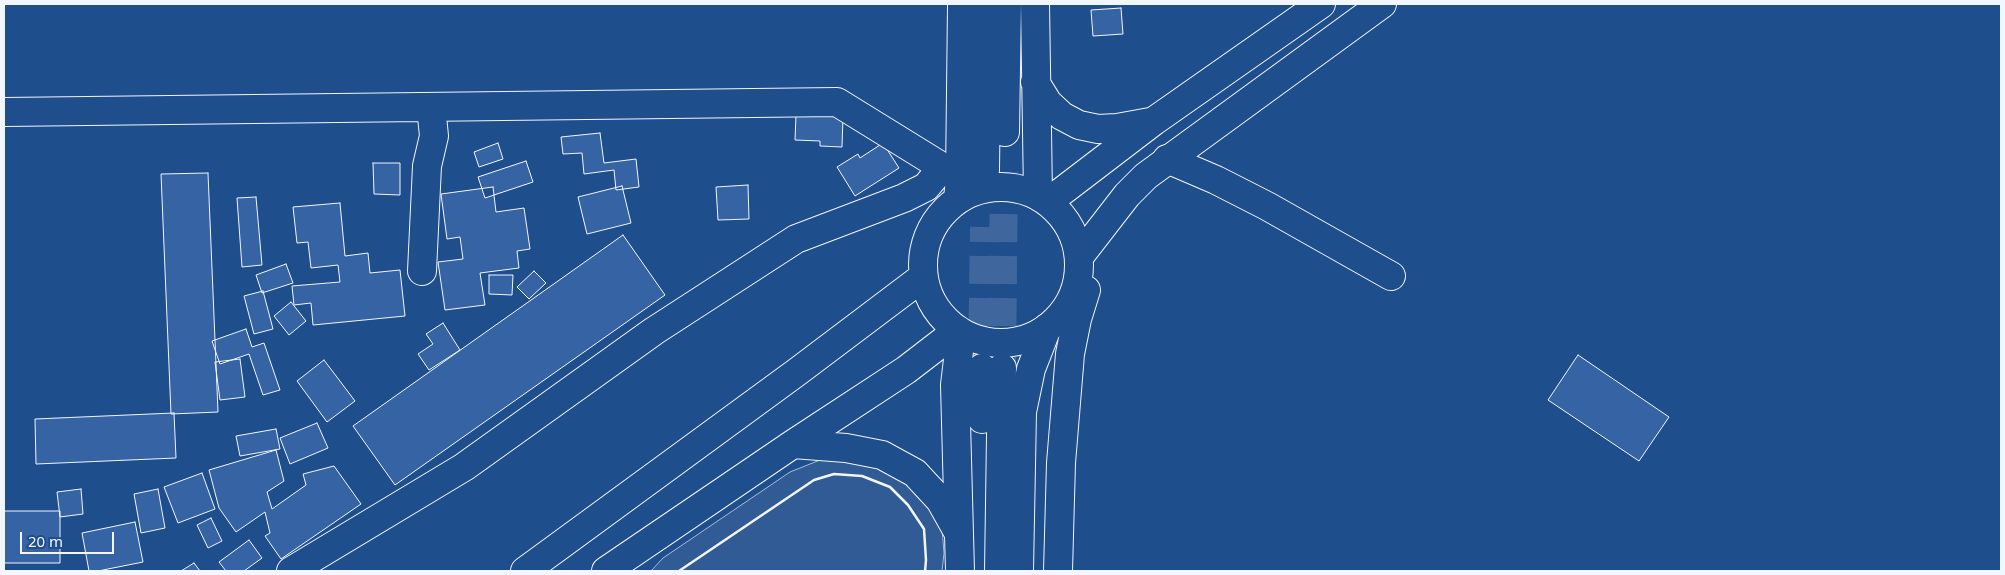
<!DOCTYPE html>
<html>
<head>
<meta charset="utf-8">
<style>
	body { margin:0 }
	#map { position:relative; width:2005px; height:575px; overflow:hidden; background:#1f4e8c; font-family:"Noto Sans",sans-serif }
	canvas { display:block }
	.frame { position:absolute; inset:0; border:5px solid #f2f6ff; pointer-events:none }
	.scale { position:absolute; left:20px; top:532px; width:94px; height:22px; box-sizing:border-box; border:2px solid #f2f6ff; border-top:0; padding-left:6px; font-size:15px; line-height:18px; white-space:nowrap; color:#f2f6ff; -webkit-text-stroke:4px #1f4e8c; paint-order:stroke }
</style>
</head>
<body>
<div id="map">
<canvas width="2005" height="575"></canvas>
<div class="frame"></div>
<div class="scale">20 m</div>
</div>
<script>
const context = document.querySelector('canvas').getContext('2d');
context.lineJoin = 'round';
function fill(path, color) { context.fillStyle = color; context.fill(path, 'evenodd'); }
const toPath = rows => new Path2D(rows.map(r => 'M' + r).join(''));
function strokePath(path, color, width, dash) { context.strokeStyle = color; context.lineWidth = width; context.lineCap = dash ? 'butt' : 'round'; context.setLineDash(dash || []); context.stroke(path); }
const built = toPath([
	[856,458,916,486,942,529,944,553,942,571,651,571,663,558,790,472,820,460,856,458]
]);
fill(built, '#305b95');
strokePath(built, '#a8bbd7', 1);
const building = toPath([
	[1121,8,1123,34,1093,36,1091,10,1121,8],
	[796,115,843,116,842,147,820,146,820,141,795,140,796,115],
	[600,133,604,163,636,159,639,187,616,190,614,170,584,174,582,153,563,154,561,137,600,133],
	[498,143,503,159,479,167,474,152,498,143],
	[883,143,899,168,855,196,837,167,858,154,860,158,883,143],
	[526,161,533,182,485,198,478,177,526,161],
	[373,163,400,163,400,195,374,194,373,163],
	[208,173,218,412,171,414,161,174,208,173],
	[748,185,749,219,718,220,716,187,748,185],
	[622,186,631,223,587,234,578,197,622,186],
	[493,187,496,212,524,208,530,249,517,251,519,268,480,273,485,305,445,310,438,262,463,259,460,237,447,239,441,194,493,187],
	[256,197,262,265,242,267,237,198,256,197],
	[340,203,345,256,368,253,370,273,400,270,405,316,313,325,311,303,294,305,292,286,340,282,338,265,311,268,308,242,297,243,293,207,340,203],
	[623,235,665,295,395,485,353,426,623,235],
	[286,264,293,283,262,293,256,275,286,264],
	[534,271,546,283,529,299,517,287,534,271],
	[489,275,513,275,512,295,489,294,489,275],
	[263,291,273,329,254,334,244,296,263,291],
	[291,302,306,321,289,335,274,316,291,302],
	[443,323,460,350,429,370,418,354,433,344,426,334,443,323],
	[246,329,252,347,264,343,280,390,263,395,249,354,220,364,212,341,246,329],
	[1578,355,1669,417,1639,461,1548,400,1578,355],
	[240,359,245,397,220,400,215,362,240,359],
	[324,360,355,401,327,422,297,381,324,360],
	[174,413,176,458,36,464,35,419,174,413],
	[317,423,328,448,290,464,280,438,317,423],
	[276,429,280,449,240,456,236,436,276,429],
	[276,450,284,481,267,492,272,509,306,485,303,474,334,466,361,504,281,559,265,536,270,533,265,512,236,532,219,508,209,470,276,450],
	[202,473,215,509,178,523,164,487,202,473],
	[81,489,83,514,60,517,57,492,81,489],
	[158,489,165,528,141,533,134,494,158,489],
	[4,511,60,511,60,563,4,563,4,511],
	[211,518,222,541,208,548,197,525,211,518],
	[135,522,143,562,98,571,89,571,82,533,135,522],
	[249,540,262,558,244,571,226,571,219,562,249,540],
	[194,563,200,571,181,571,194,563]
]);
fill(building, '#3563a3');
strokePath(building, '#f2f6ff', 1);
strokePath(toPath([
	[982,368,984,227],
	[1002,368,1004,169]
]), '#3f679d', 28, [28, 14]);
const minor = toPath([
	[4,112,837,102,960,178],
	[1167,159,1216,180,1267,206,1391,276],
	[422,271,427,166,434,136,431,107],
	[291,571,464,467,654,331,796,239,904,198,926,187,942,168],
	[960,571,955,385,961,334],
	[1019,571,1022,412,1031,369,1047,328]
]);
const major = toPath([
	[1005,132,1007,4],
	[985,170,987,4],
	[982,419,982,368],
	[999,571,1002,368]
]);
const highway = toPath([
	[1035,4,1038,195],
	[1035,82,1048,103,1062,116,1079,125,1098,129,1117,128,1150,122],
	'923 265a78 78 0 1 1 156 0a78 78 0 1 1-156 0Z',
	[958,199,960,178,962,4],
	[1048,202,1154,121,1321,4],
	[1079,257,1127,195,1146,176,1382,4],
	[793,444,846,448,882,455,915,473,940,500,958,532],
	[525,571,797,372,923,277],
	[606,571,793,444,906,370,958,330],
	[1058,571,1061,463,1070,354,1077,319,1086,290]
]);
strokePath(minor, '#f2f6ff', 30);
strokePath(major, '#f2f6ff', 30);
strokePath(highway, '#f2f6ff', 30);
strokePath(minor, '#1f4e8c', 28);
strokePath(major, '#1f4e8c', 28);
strokePath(highway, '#1f4e8c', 28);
strokePath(toPath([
	[679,571,814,480,834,474,862,476,890,487,908,505,924,529,926,560,925,571]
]), '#f2f6ff', 2.5);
</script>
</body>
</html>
